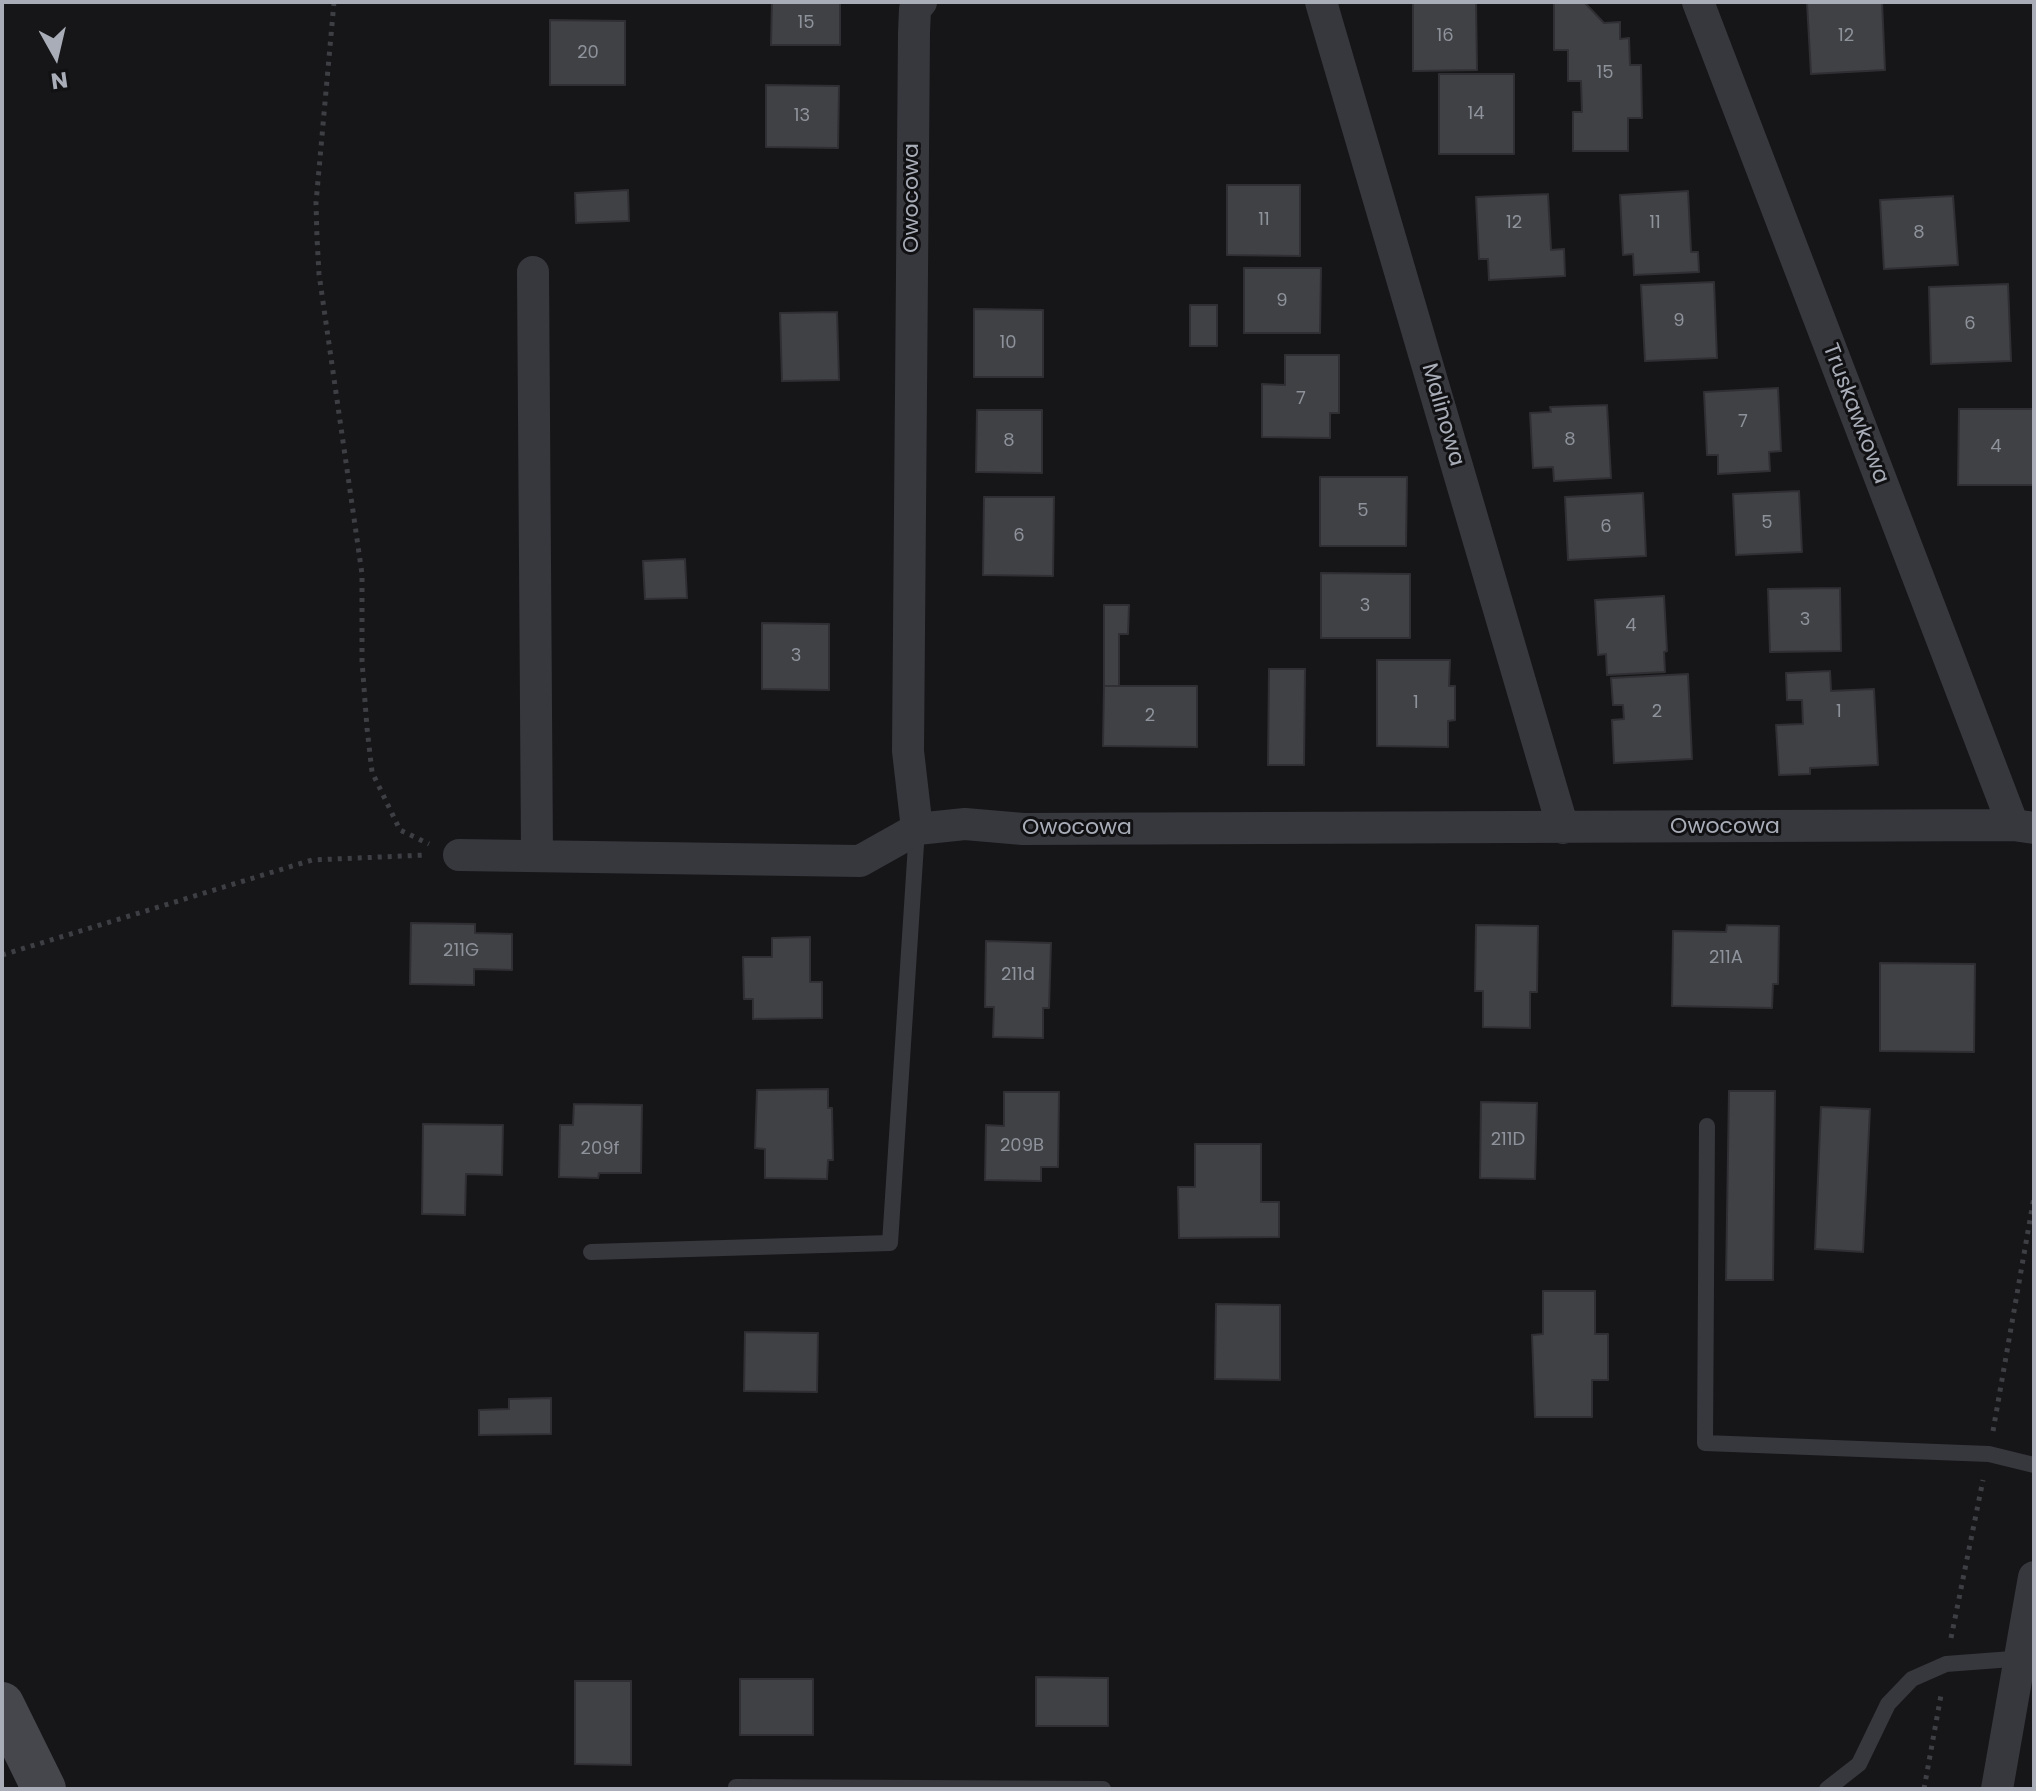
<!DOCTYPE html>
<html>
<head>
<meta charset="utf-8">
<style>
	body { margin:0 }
	#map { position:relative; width:2036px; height:1791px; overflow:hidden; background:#161618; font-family:Poppins,sans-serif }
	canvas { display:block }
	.frame { position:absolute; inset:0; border:4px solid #a8adb8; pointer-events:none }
	.north { position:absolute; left:16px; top:16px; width:80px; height:80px; -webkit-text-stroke:6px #111113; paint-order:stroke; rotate:172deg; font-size:22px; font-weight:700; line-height:32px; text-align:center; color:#a8adb8 }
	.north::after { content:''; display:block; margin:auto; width:28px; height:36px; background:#a8adb8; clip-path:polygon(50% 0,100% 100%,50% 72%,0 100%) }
</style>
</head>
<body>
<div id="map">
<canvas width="2036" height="1791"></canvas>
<div class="frame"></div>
<div class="north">N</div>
</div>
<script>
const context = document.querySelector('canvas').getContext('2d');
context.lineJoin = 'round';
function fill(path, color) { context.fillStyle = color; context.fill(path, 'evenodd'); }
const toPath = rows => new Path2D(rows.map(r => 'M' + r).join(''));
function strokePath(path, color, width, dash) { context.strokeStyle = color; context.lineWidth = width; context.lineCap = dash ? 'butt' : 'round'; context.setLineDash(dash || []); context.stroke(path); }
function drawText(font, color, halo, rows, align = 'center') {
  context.font = font + ' Poppins,sans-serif'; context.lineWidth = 6; context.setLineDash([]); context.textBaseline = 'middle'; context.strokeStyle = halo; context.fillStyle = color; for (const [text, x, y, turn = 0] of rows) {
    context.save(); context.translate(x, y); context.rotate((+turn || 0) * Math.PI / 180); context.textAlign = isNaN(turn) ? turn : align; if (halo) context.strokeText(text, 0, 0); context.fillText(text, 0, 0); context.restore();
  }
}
const building = toPath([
	[772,2,840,2,840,45,771,45,772,2],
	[1413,2,1476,2,1477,70,1413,71,1413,2],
	[1554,2,1584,2,1604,23,1620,22,1620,39,1629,38,1630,65,1641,65,1642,118,1628,118,1628,151,1573,151,1573,112,1582,112,1581,81,1568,81,1568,50,1554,50,1554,2],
	[1807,2,1882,2,1885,70,1811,74,1807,2],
	[550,20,625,21,625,85,550,85,550,20],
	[1439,74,1514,74,1514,154,1439,154,1439,74],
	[766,85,839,86,838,148,766,147,766,85],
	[1227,185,1300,185,1300,256,1227,255,1227,185],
	[628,190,629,221,576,223,575,193,628,190],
	[1688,191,1691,252,1698,252,1699,272,1634,275,1633,254,1623,255,1620,195,1688,191],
	[1548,194,1551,250,1564,249,1565,276,1489,280,1488,259,1479,259,1476,197,1548,194],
	[1953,196,1958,265,1884,269,1880,200,1953,196],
	[1244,268,1321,268,1320,333,1244,333,1244,268],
	[1714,282,1717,358,1645,361,1641,285,1714,282],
	[2008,284,2011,361,1931,364,1929,287,2008,284],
	[1190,305,1217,305,1217,346,1190,346,1190,305],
	[974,309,1043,310,1043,377,974,377,974,309],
	[837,312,839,380,782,381,780,313,837,312],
	[1285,355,1339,355,1339,413,1330,413,1330,438,1262,437,1262,384,1285,385,1285,355],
	[1778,388,1781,451,1769,452,1770,471,1718,474,1718,455,1707,455,1704,392,1778,388],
	[1607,405,1611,478,1554,481,1553,467,1533,468,1530,413,1551,412,1550,407,1607,405],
	[1959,409,2034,409,2034,485,1958,485,1959,409],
	[977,410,1042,410,1042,473,976,472,977,410],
	[1320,477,1407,477,1406,546,1320,546,1320,477],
	[1799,491,1802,552,1736,555,1733,494,1799,491],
	[1643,493,1646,556,1568,560,1565,497,1643,493],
	[984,497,1054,497,1053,576,983,575,984,497],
	[685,559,687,598,645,599,643,561,685,559],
	[1321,573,1410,574,1410,638,1321,638,1321,573],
	[1840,588,1841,651,1770,652,1768,589,1840,588],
	[1664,596,1667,651,1664,652,1665,672,1607,675,1606,654,1598,655,1595,600,1664,596],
	[1104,605,1129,605,1128,634,1119,634,1119,686,1104,686,1104,605],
	[762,623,829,624,829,690,762,689,762,623],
	[1377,660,1450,660,1449,686,1455,686,1455,720,1448,721,1448,747,1377,746,1377,660],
	[1269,669,1305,669,1304,765,1268,765,1269,669],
	[1830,671,1831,691,1874,689,1878,765,1810,768,1810,774,1779,775,1776,725,1803,724,1802,700,1787,700,1786,673,1830,671],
	[1688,674,1692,759,1614,763,1612,720,1624,719,1623,705,1613,705,1611,678,1688,674],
	[1104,686,1197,686,1197,747,1103,746,1104,686],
	[411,923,475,924,475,933,512,934,512,970,474,969,474,985,410,984,411,923],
	[1476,925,1538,926,1537,992,1530,992,1530,1028,1483,1027,1483,991,1475,991,1476,925],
	[1727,925,1779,926,1778,984,1773,984,1772,1008,1672,1006,1673,931,1726,932,1727,925],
	[810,937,810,982,822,982,822,1018,753,1019,753,999,744,999,743,957,772,957,772,938,810,937],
	[986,941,1051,943,1049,1008,1043,1008,1043,1038,993,1037,994,1007,985,1007,986,941],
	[1880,963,1975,964,1974,1052,1880,1051,1880,963],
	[828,1089,828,1108,832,1108,833,1160,828,1160,827,1179,765,1178,765,1149,755,1148,757,1090,828,1089],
	[1729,1091,1775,1091,1773,1280,1726,1280,1729,1091],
	[1004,1092,1059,1092,1058,1167,1041,1167,1041,1181,985,1180,986,1125,1004,1126,1004,1092],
	[1481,1102,1537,1103,1535,1179,1480,1178,1481,1102],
	[574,1104,642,1105,641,1173,599,1173,598,1178,559,1177,560,1125,573,1125,574,1104],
	[1821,1107,1870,1109,1863,1252,1815,1249,1821,1107],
	[423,1124,503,1125,502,1175,466,1174,465,1215,422,1214,423,1124],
	[1195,1144,1261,1144,1261,1202,1279,1202,1279,1237,1179,1238,1178,1187,1195,1187,1195,1144],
	[1543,1291,1595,1291,1595,1334,1608,1334,1608,1380,1592,1380,1592,1417,1535,1417,1532,1335,1543,1334,1543,1291],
	[1216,1304,1280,1305,1280,1380,1215,1379,1216,1304],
	[745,1332,818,1333,817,1392,744,1391,745,1332],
	[551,1398,551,1434,479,1435,479,1410,509,1409,509,1399,551,1398],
	[1036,1677,1108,1678,1108,1726,1036,1726,1036,1677],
	[740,1679,813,1679,813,1735,740,1735,740,1679],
	[575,1681,631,1681,631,1765,575,1764,575,1681]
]);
fill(building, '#404145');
strokePath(building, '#303034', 2);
strokePath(toPath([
	[334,2,316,203,317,238,319,274,362,574,362,661,367,728,372,772,400,830,429,844],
	[2,955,312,860,426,855],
	[1993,1431,2034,1197],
	[1951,1638,1983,1480],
	[1924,1789,1941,1695]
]), '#3d3f44', 5, [4, 6]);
strokePath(toPath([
	[1707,1126,1705,1443,1989,1454,2034,1465],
	[591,1252,890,1243,917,829],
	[736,1787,1103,1789],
	[1827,1789,1859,1764,1888,1704,1912,1679,1946,1664,2025,1658]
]), '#37383d', 16);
strokePath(toPath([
	[1321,2,1563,828],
	[1698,2,2013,825],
	[533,272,537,854],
	[917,829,908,751,914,33,915,9,921,2],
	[459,855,860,861,917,829,965,824,1023,829,2013,825,2034,828],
	[1997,1789,2034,1577]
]), '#37383d', 32);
strokePath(toPath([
	[2,1704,44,1789]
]), '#45474d', 44);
drawText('18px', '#8e929b', null, [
	["15",806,23],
	["16",1445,36],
	["12",1846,36],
	["20",588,53],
	["15",1605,73],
	["14",1476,114],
	["13",802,116],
	["11",1264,220],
	["12",1514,223],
	["11",1655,223],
	["8",1919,233],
	["9",1282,301],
	["9",1679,321],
	["6",1970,324],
	["10",1008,343],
	["7",1301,399],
	["7",1743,422],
	["8",1570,440],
	["8",1009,441],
	["4",1996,447],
	["5",1363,511],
	["5",1767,523],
	["6",1606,527],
	["6",1019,536],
	["3",1365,606],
	["3",1805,620],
	["4",1631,626],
	["3",796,656],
	["1",1416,703],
	["2",1657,712],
	["1",1839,712],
	["2",1150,716],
	["211G",461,951],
	["211A",1726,958],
	["211d",1018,975],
	["211D",1508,1140],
	["209B",1022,1146],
	["209f",600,1149]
]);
drawText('22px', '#a8adb8', '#111113', [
	["Owocowa",912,198,-90],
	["Truskawkowa",1855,414,69],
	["Malinowa",1442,415,74],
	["Owocowa",1725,827],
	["Owocowa",1077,828]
]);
</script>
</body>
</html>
